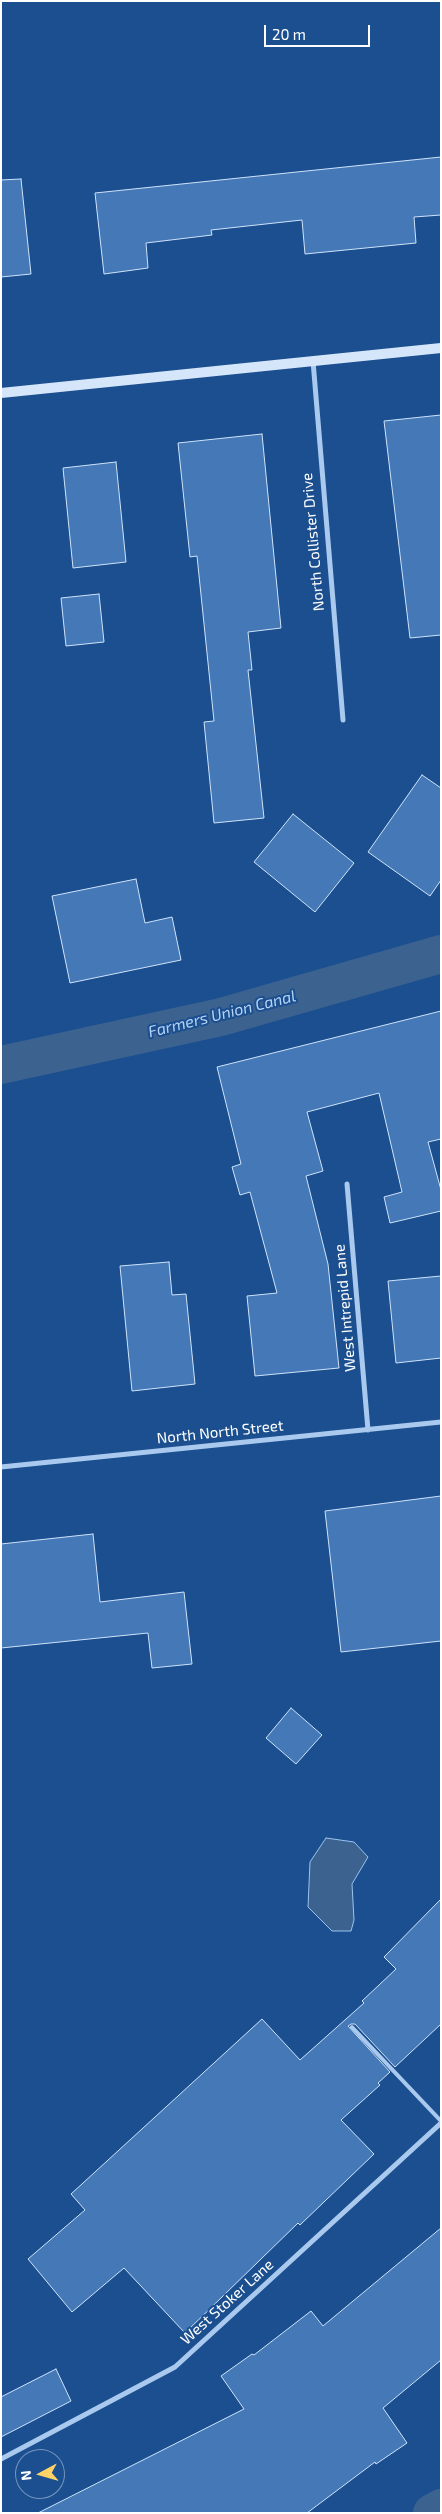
<!DOCTYPE html>
<html>
<head>
<meta charset="utf-8">
<style>
	body { margin:0 }
	#map { position:relative; width:442px; height:2514px; overflow:hidden; background:#1b4f8f; font-family:"Exo 2",sans-serif }
	canvas { display:block }
	.frame { position:absolute; inset:0; border:2px solid #fff; pointer-events:none }
	.north { position:absolute; left:15px; top:2449px; width:50px; height:50px; box-sizing:border-box; background:#1b4f8f; border:1px solid #7695bc; border-radius:50%; rotate:264deg; font-size:14px; font-weight:700; line-height:20px; text-align:center; color:#fff }
	.north::after { content:''; display:block; margin:auto; width:18px; height:22px; background:#ffd166; clip-path:polygon(50% 0,100% 100%,50% 72%,0 100%) }
	.scale { position:absolute; left:264px; top:25px; width:106px; height:22px; box-sizing:border-box; border:2px solid #fff; border-top:0; padding-left:6px; font-size:15px; line-height:18px; white-space:nowrap; color:#fff; -webkit-text-stroke:4px #1b4f8f; paint-order:stroke }
</style>
</head>
<body>
<div id="map">
<canvas width="442" height="2514"></canvas>
<div class="frame"></div>
<div class="north">N</div>
<div class="scale">20 m</div>
</div>
<script>
const context = document.querySelector('canvas').getContext('2d');
context.lineJoin = 'round';
function fill(path, color) { context.fillStyle = color; context.fill(path, 'evenodd'); }
const toPath = rows => new Path2D(rows.map(r => 'M' + r).join(''));
function strokePath(path, color, width, dash) { context.strokeStyle = color; context.lineWidth = width; context.lineCap = dash ? 'butt' : 'round'; context.setLineDash(dash || []); context.stroke(path); }
function drawText(font, color, halo, rows, align = 'center') {
  context.font = font + ' "Exo 2",sans-serif'; context.lineWidth = 4; context.setLineDash([]); context.textBaseline = 'middle'; context.strokeStyle = halo; context.fillStyle = color; for (const [text, x, y, turn = 0] of rows) {
    context.save(); context.translate(x, y); context.rotate((+turn || 0) * Math.PI / 180); context.textAlign = isNaN(turn) ? turn : align; if (halo) context.strokeText(text, 0, 0); context.fillText(text, 0, 0); context.restore();
  }
}
const water = toPath([
	[326,1838,354,1842,368,1857,352,1884,354,1920,351,1931,332,1931,308,1907,310,1862,326,1838]
]);
fill(water, '#3c6290');
strokePath(water, '#9cc4f0', 1);
strokePath(toPath([
	[1,1065,221,1017,441,954],
	[432,2513,441,2508]
]), '#3c6290', 38);
const building = toPath([
	[441,157,441,215,414,217,416,243,305,254,302,220,211,230,212,235,146,243,148,268,104,274,95,193,441,157],
	[21,179,31,274,1,277,1,180,21,179],
	[441,415,441,635,410,638,384,421,441,415],
	[262,434,281,628,248,632,252,670,248,670,264,818,214,823,204,722,214,721,197,556,190,557,178,443,262,434],
	[116,462,126,562,73,568,63,468,116,462],
	[99,594,104,642,66,646,61,598,99,594],
	[422,775,441,788,441,880,430,896,368,852,422,775],
	[293,814,354,863,315,912,254,862,293,814],
	[136,879,145,923,172,917,181,960,70,983,52,896,136,879],
	[441,1011,441,1139,428,1142,441,1190,441,1211,390,1223,384,1197,402,1192,379,1093,307,1112,323,1171,306,1176,328,1264,339,1368,255,1376,247,1296,277,1293,250,1192,240,1195,232,1167,241,1164,217,1067,441,1011],
	[169,1262,172,1295,186,1294,195,1384,132,1391,120,1266,169,1262],
	[441,1276,441,1358,396,1363,388,1281,441,1276],
	[441,1496,441,1641,341,1652,325,1511,441,1496],
	[93,1534,100,1602,184,1592,192,1664,152,1668,148,1633,1,1648,1,1544,93,1534],
	[291,1708,322,1735,296,1764,266,1738,291,1708],
	[441,1899,441,2024,395,2067,355,2024,351,2024,348,2026,390,2072,378,2083,380,2085,341,2120,374,2154,300,2225,298,2223,185,2333,124,2268,72,2312,28,2259,85,2210,71,2194,262,2019,300,2060,364,2003,362,2001,396,1969,384,1957,441,1899],
	[441,2228,441,2360,383,2408,407,2443,376,2464,375,2462,307,2513,38,2513,244,2409,221,2376,252,2354,254,2355,311,2311,323,2326,441,2228],
	[56,2369,71,2401,1,2437,1,2397,56,2369]
]);
fill(building, '#4478b7');
strokePath(building, '#cfe3fa', 1);
strokePath(toPath([
	[352,2027,441,2121]
]), '#a9c9ee', 4);
strokePath(toPath([
	[313,361,343,720],
	[347,1184,368,1430],
	[1,1467,441,1422],
	[1,2459,175,2367,441,2123]
]), '#a9c9ee', 5);
strokePath(toPath([
	[1,393,441,348]
]), '#d6e6fa', 10);
drawText('15px', '#fff', '#1b4f8f', [
	["North Collister Drive",313,542,-95],
	["West Intrepid Lane",345,1308,-95],
	["North North Street",220,1432,-6],
	["West Stoker Lane",227,2302,-42]
]);
drawText('italic 16px', '#b5d3f5', '#1b4f8f', [
	["Farmers Union Canal",222,1014,-14]
]);
</script>
</body>
</html>
